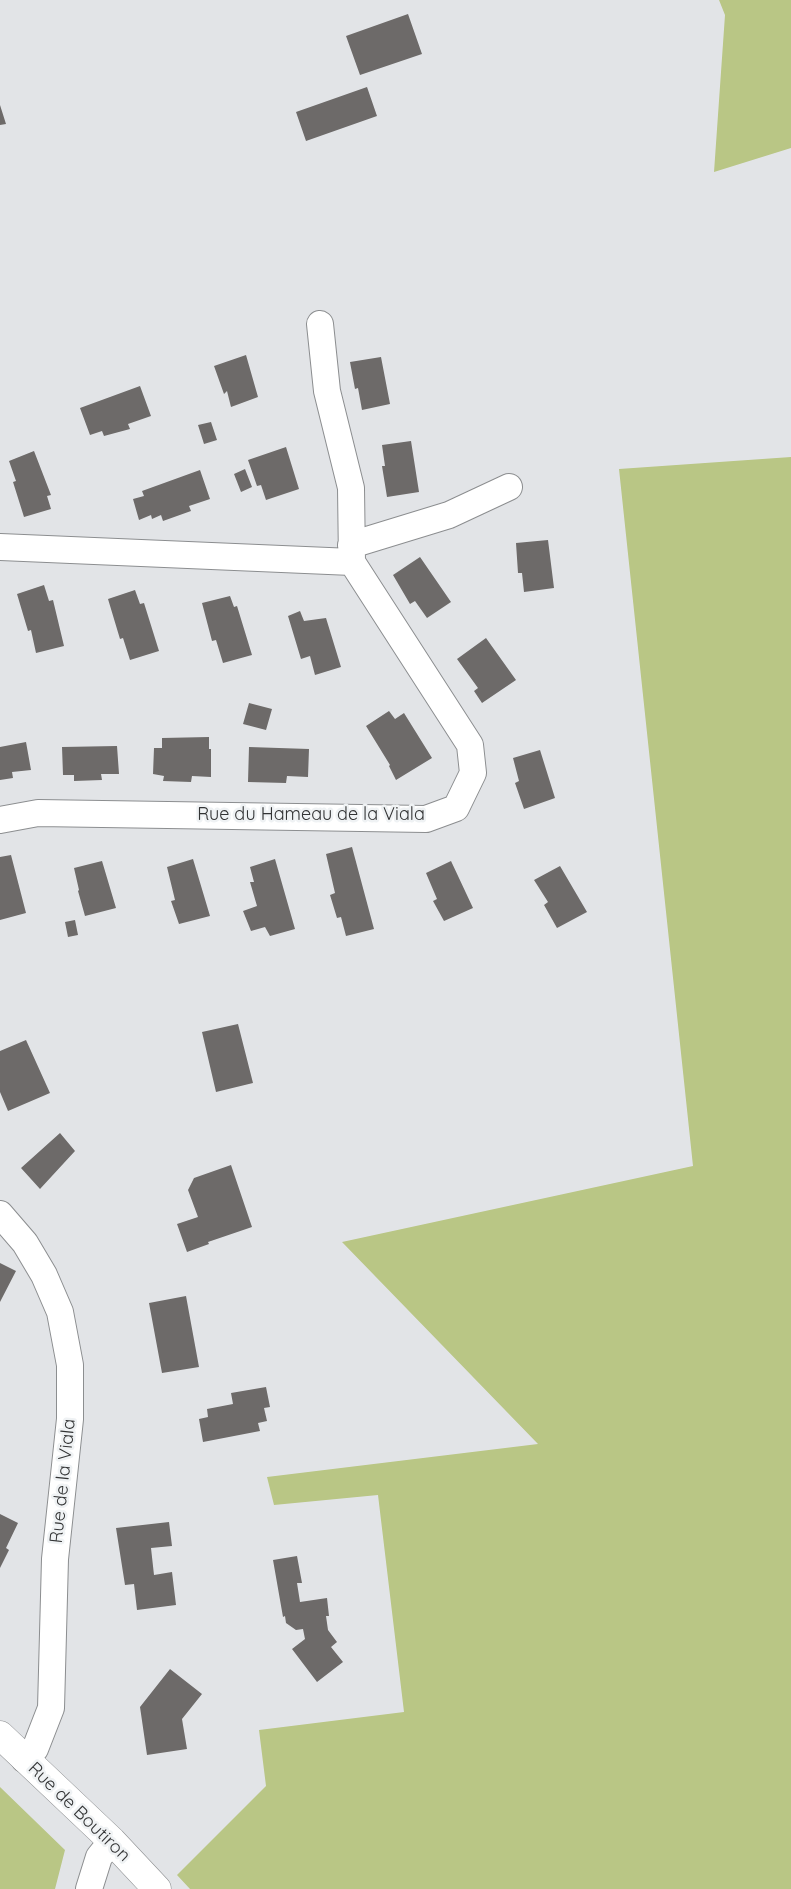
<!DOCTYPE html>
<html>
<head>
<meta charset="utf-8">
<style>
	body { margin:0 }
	canvas { display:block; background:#e2e4e7 }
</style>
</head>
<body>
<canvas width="791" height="1889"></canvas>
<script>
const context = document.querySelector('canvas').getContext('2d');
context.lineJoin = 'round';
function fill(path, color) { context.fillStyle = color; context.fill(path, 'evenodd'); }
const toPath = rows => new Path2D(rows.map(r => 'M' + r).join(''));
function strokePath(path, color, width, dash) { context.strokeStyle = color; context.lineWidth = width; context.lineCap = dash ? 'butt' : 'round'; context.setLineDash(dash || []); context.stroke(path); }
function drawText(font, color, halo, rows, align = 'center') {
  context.font = font + ' Quicksand,sans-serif'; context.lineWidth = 5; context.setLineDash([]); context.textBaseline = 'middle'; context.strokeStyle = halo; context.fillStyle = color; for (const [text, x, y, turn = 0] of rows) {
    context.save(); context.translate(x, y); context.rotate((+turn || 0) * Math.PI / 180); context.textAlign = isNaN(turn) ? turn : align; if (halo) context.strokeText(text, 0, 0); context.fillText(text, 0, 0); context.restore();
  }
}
fill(toPath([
	[719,0,791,0,791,148,714,172,725,15],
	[791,457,791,1889,190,1889,177,1875,266,1786,259,1730,404,1712,378,1495,274,1505,267,1477,538,1444,342,1242,693,1166,619,469],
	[0,1787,65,1850,55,1889,0,1889]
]), '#b9c685');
fill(toPath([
	[408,14,422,54,360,75,346,36],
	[367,87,377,116,306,141,296,112],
	[0,105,6,124,0,125],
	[246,355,258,397,231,407,227,391,224,394,214,366],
	[381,357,390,404,362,410,358,388,355,389,350,362],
	[140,386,151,416,128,424,130,429,104,436,102,431,90,435,80,408],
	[211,422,217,440,204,444,198,425],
	[411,441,419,492,387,497,382,466,385,466,382,445],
	[286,447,299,489,266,500,261,485,257,486,248,460],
	[34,451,51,495,47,496,51,509,24,517,13,482,16,481,9,461],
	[245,469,252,487,241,492,234,474],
	[200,470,210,499,189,506,191,511,163,521,161,515,152,519,151,515,139,520,133,499,144,496,142,491],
	[548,540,554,588,524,592,522,573,518,573,516,543],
	[420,557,451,602,427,618,415,601,410,604,393,575],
	[44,585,49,601,53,600,64,646,36,653,31,630,28,631,17,594],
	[135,590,140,604,144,603,159,651,130,660,123,638,120,639,108,599],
	[230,596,234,607,237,606,252,655,223,663,216,640,212,641,202,603],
	[300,611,304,621,326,618,341,667,315,675,310,656,301,659,288,616],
	[486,638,516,680,482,703,474,691,478,688,457,659],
	[249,703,272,709,266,730,243,724],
	[389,711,395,719,404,713,432,758,396,780,389,766,390,765,366,726],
	[209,737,209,749,211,749,211,777,192,776,191,782,163,781,164,776,153,774,154,748,162,748,162,738],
	[26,742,31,770,12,772,13,778,0,780,0,747],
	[117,746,119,774,101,774,102,780,74,781,74,775,63,775,62,747],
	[249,747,309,749,308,777,287,776,286,783,248,782],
	[540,750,555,798,524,809,515,783,519,781,513,758],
	[352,847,374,929,346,936,341,917,337,918,330,895,335,893,326,854],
	[11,855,26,913,0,920,0,857],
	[193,859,210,916,179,924,171,901,175,900,167,867],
	[275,859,295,929,270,936,265,927,251,931,243,911,257,906,250,882,254,882,250,867],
	[102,861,116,908,85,916,78,891,79,890,74,868],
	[451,861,473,908,444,921,433,901,437,899,426,873],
	[560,866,587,912,557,928,544,905,548,902,534,880],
	[75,920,78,935,68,937,65,922],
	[238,1024,253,1083,216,1092,202,1032],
	[26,1040,50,1093,8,1111,0,1092,0,1051],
	[60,1133,75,1151,40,1189,21,1168],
	[231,1165,252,1227,208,1242,209,1244,187,1252,177,1224,198,1217,188,1190,194,1178],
	[0,1263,16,1271,0,1302],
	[186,1296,199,1367,162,1373,149,1303],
	[266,1387,270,1407,264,1408,267,1421,258,1423,260,1431,203,1442,199,1419,208,1417,207,1409,233,1404,231,1393],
	[0,1514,18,1523,6,1548,9,1550,0,1568],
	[169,1522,172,1546,151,1548,154,1575,172,1572,176,1605,137,1610,134,1584,125,1585,116,1528],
	[297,1556,302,1583,297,1583,300,1602,327,1598,329,1616,326,1616,328,1630,337,1642,331,1647,343,1662,317,1682,292,1649,305,1639,303,1629,296,1630,286,1623,285,1616,283,1617,273,1560],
	[170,1669,202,1694,182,1719,187,1749,147,1755,140,1707]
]), '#6d6a69');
const minor = toPath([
	[320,324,327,391,351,488,352,562],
	[351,545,449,515,509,487],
	[0,547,352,562,470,745,473,773,456,808,426,819,38,813,0,820],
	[0,1214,25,1243,44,1275,60,1312,70,1365,70,1419,55,1559,51,1708,35,1749,24,1759],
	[89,1889,99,1857,112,1841]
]);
const major = toPath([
	[0,1735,112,1841,157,1889]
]);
strokePath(minor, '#8c8e90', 28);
strokePath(major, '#8c8e90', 29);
strokePath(minor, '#fff', 26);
strokePath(major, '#fff', 28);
drawText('18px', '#323334', '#eff2f4', [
	["Rue du Hameau de la Viala",311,815],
	["Rue de la Viala",63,1481,-84],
	["Rue de Boutiron",79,1812,44]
]);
</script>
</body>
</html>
